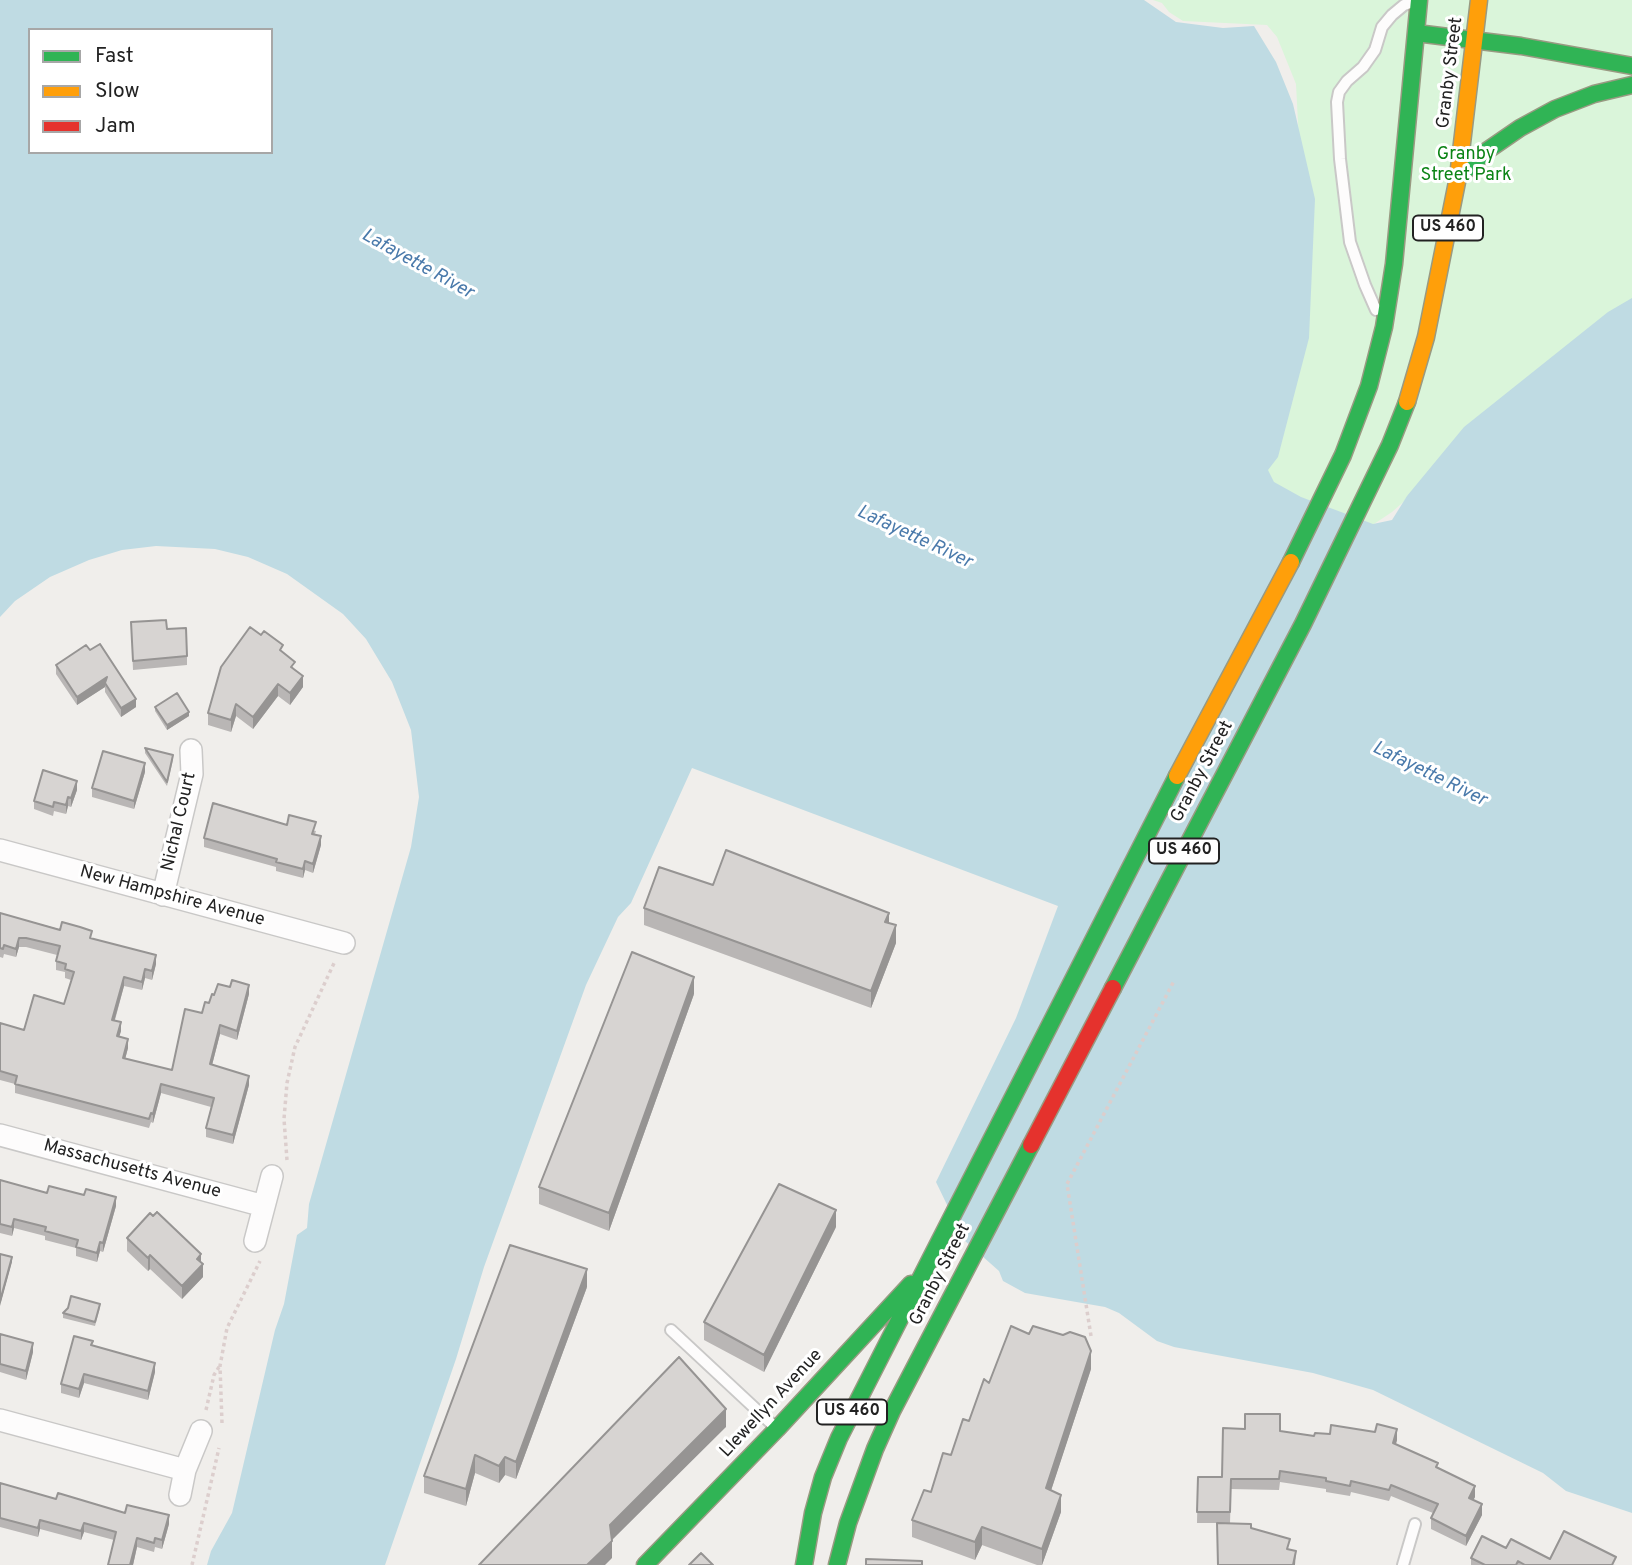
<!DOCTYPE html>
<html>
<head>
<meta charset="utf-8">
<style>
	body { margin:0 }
	#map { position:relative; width:1632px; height:1565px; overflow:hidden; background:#f0eeeb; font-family:Overpass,sans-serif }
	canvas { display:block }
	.legend { position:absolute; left:28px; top:28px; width:245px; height:126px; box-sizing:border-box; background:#fff; border:2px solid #a7a7a7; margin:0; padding:9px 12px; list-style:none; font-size:21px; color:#222 }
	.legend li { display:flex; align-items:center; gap:14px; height:35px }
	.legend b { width:35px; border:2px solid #a7a7a7 }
</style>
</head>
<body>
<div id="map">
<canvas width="1632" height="1565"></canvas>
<ul class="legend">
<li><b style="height:9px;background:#30b455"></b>Fast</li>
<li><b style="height:9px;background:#ff9f0a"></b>Slow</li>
<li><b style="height:9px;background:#e5322d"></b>Jam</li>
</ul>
</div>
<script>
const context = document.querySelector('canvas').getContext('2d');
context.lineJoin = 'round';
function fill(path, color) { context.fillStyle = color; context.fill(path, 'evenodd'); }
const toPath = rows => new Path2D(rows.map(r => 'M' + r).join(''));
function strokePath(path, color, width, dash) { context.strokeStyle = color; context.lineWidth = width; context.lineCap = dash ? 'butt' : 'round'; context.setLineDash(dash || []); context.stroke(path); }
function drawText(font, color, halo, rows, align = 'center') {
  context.font = font + ' Overpass,sans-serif'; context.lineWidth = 6; context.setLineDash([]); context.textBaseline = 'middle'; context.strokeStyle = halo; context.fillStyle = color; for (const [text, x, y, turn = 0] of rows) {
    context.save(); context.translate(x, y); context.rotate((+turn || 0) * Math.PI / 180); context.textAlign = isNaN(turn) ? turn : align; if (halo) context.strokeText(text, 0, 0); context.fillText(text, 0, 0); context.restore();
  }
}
fill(toPath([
	[1153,0,1632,0,1632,300,1392,512,1347,542,1254,471,1303,220,1296,84,1277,37,1267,25,1183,21,1169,12,1162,3]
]), '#daf5da');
fill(toPath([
	[0,0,1144,0,1176,22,1223,28,1254,26,1276,62,1293,104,1315,199,1309,338,1278,457,1268,470,1274,482,1301,497,1373,524,1392,520,1407,496,1464,427,1608,312,1632,298,1632,1513,1566,1491,1543,1473,1373,1390,1313,1373,1174,1347,1157,1341,1119,1313,1105,1307,1025,1293,1003,1281,999,1271,964,1240,936,1182,1016,1018,1058,906,692,768,631,903,618,917,586,985,484,1267,456,1359,385,1565,207,1565,211,1551,232,1513,275,1330,284,1304,297,1235,307,1228,309,1204,411,847,419,797,411,730,392,682,366,639,343,614,287,574,248,557,215,549,156,546,122,550,89,560,50,577,15,601,0,617],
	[30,30,271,30,271,152,30,152]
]), '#bfdbe3');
const lane = toPath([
	[1376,310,1365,285,1350,242,1340,159,1337,102,1339,92,1347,81,1363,67,1375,50,1382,27,1392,15,1404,5,1413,2],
	[671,1330,775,1427],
	[1403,1565,1415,1524]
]);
const street = toPath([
	[0,850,344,943],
	[163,895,192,774,191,750],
	[0,1135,264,1206],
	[255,1241,272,1176],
	[0,1420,185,1470],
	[180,1495,185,1470,201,1431]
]);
const fast = toPath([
	[1416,33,1521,46,1632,66],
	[1458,177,1488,150,1520,128,1555,109,1594,94,1632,85],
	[1291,562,1343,455,1369,386,1384,327,1394,264,1419,0],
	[1113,988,1303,624,1390,445,1407,402],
	[645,1565,777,1429,911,1284],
	[804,1565,813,1513,823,1477,839,1438,1177,776],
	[837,1565,848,1523,875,1449,892,1411,1031,1145]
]);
const slow = toPath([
	[1407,402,1426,337,1458,177,1479,0],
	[1177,776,1291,562]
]);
const jam = toPath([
	[1031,1145,1113,988]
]);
strokePath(lane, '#c9c8c7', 14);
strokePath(street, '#c9c8c7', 24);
strokePath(fast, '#999a82', 19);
strokePath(slow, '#999a82', 19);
strokePath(jam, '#999a82', 19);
strokePath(toPath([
	[287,1160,284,1119,287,1083,295,1047,335,961],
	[1091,1336,1067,1184,1174,981],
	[206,1410,214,1375,219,1367],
	[222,1423,220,1366,227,1328,260,1261],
	[192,1565,219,1448]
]), '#dccecd', 3.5, [3.5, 3.5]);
strokePath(lane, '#fdfcfc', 10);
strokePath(street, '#fdfcfc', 21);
strokePath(fast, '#30b455', 16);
strokePath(slow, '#ff9f0a', 16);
strokePath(jam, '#e5322d', 16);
fill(toPath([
	[131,622,167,629,187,656,187,665,133,670],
	[90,650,136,707,121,717,105,692,105,687,77,705,56,674,56,665],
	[283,653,295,670,303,687,290,705,278,696,253,729,236,716,231,732,208,725,208,713],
	[155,707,189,716,167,730,155,711],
	[145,748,173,760,167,786,145,753],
	[145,772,134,809,92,797,92,788],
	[77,790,71,807,68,806,66,814,54,811,53,816,34,809,34,801],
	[287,825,316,831,315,834,321,845,313,873,305,870,303,878,276,871,276,867,204,847,204,838],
	[713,885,896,943,871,1008,644,925,644,908],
	[0,913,92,938,156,964,152,980,145,978,142,990,124,986,115,1020,121,1031,119,1036,128,1048,125,1059,172,1070,202,1013,214,995,249,994,237,1040,220,1034,212,1065,249,1085,233,1144,206,1137,206,1128,211,1107,161,1093,153,1123,151,1122,149,1128,15,1093,15,1084,0,1080,0,1023,24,1030,64,1004,71,980,65,978,65,972,56,970,56,961,57,955,26,947,19,947,16,957,4,954,3,958,0,957],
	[694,994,609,1231,539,1204,539,1187],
	[0,1180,47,1193,116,1206,103,1252,100,1251,97,1262,76,1256,76,1248,45,1240,45,1236,14,1228,12,1236,0,1233],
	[836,1227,764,1372,704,1340,704,1322],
	[127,1238,201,1262,203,1277,182,1299,150,1269,148,1271,127,1251],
	[587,1287,516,1479,505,1475,499,1483,475,1473,466,1506,424,1493,424,1476],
	[100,1308,95,1326,63,1318,63,1313],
	[0,1334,33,1352,26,1380,0,1372],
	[93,1346,155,1372,148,1400,84,1383,79,1398,61,1393,61,1384],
	[1091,1369,1051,1490,1061,1512,1042,1565,1037,1565,982,1545,975,1560,912,1537,912,1520,931,1492,969,1421],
	[1280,1431,1314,1436,1397,1440,1396,1444,1438,1468,1475,1497,1473,1500,1482,1515,1466,1546,1431,1529,1431,1518,1433,1513,1391,1496,1389,1501,1351,1492,1350,1496,1326,1492,1326,1489,1280,1482,1279,1490,1231,1489,1230,1523,1197,1523,1198,1477,1222,1477],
	[0,1483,56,1499,125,1513,169,1524,162,1549,155,1547,154,1552,137,1547,133,1565,108,1565,114,1540,84,1532,81,1540,40,1529,38,1537,0,1527],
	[1506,1548,1550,1559,1616,1565,1471,1565,1471,1558]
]), '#b9b6b5');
fill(toPath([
	[303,676,303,687,290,705,290,693],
	[107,677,105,687,77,705,77,697],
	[278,684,278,696,253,729,253,717],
	[136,699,136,707,121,717,121,708],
	[236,704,236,716,231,732,231,720],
	[189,712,189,716,167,730,167,725],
	[145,763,145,772,134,809,134,801],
	[77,781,77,790,71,807,71,798],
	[68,797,68,806,66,814,66,805],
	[321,836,321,845,313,873,313,864],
	[305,861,305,870,303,878,303,869],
	[889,913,889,930,885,922],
	[896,925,896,943,871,1008,871,991],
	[19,938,19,947,16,957,16,949],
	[156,955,156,964,152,980,152,971],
	[145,969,145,978,142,990,142,982],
	[124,977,124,986,112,1029,112,1020],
	[694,977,694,994,609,1231,609,1213],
	[249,985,249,994,237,1040,237,1031],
	[121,1022,121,1031,117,1045,117,1036],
	[220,1025,220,1034,210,1073,210,1064],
	[128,1039,128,1048,123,1067,123,1058],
	[249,1076,249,1085,233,1144,233,1135],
	[161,1084,161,1093,153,1123,153,1114],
	[116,1197,116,1206,103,1252,103,1243],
	[836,1210,836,1227,764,1372,764,1355],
	[14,1219,14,1228,12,1236,12,1227],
	[100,1242,100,1251,97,1262,97,1253],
	[201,1254,201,1266,203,1264,203,1277,182,1299,182,1286,197,1259],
	[150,1255,150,1269,148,1271,148,1258],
	[12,1257,12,1262,0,1306,0,1301],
	[587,1269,587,1287,516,1479,516,1462],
	[33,1343,33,1352,26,1380,26,1371],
	[1091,1351,1091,1369,1046,1506,1046,1488],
	[155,1363,155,1372,148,1400,148,1391],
	[84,1374,84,1383,79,1398,79,1389],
	[726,1409,726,1427,610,1542,610,1525],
	[1397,1429,1397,1440,1393,1453,1393,1443],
	[475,1455,475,1473,466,1506,466,1489],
	[505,1457,505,1475,499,1483,499,1466],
	[1475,1486,1475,1497,1469,1509,1469,1498],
	[1061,1495,1061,1512,1042,1565,1042,1549],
	[1482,1504,1482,1515,1466,1546,1466,1536],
	[169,1515,169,1524,162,1549,162,1540],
	[40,1520,40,1529,38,1537,38,1528],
	[84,1523,84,1532,81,1540,81,1531],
	[982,1527,982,1545,975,1560,975,1542],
	[137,1538,137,1547,133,1565,130,1565],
	[612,1541,612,1558,605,1565,587,1565],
	[1296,1551,1295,1565,1293,1565]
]), '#969493');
const building = toPath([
	[166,620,167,629,186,628,187,656,133,661,131,622,166,620],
	[250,627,261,635,264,631,283,645,280,650,295,662,291,667,303,676,290,693,278,684,253,717,236,704,231,720,208,713,221,667,250,627],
	[100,644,136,699,121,708,105,683,107,677,77,697,56,665,86,645,90,650,100,644],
	[177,693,189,712,167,725,155,707,177,693],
	[145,748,173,755,167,782,145,748],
	[103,751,145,763,134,801,92,788,103,751],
	[43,770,77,781,71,798,68,797,66,805,54,802,53,807,34,801,43,770],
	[213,803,287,825,289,815,316,822,312,834,321,836,313,864,305,861,303,869,276,862,277,859,204,838,213,803],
	[726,850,889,913,885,922,896,925,871,991,644,908,659,867,713,885,726,850],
	[0,913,60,930,62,922,80,927,92,931,90,938,156,955,152,971,145,969,142,982,124,977,112,1020,121,1022,117,1036,128,1039,123,1058,172,1070,185,1009,202,1013,205,1002,209,1003,212,994,214,995,218,984,230,987,232,980,249,985,237,1031,220,1025,210,1064,249,1076,233,1135,206,1128,214,1098,161,1084,153,1114,151,1113,149,1119,15,1084,17,1076,0,1071,0,1023,24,1030,34,995,64,1004,74,972,65,969,66,964,56,961,60,946,26,938,19,938,16,949,4,945,3,949,0,948,0,913],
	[632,952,694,977,609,1213,539,1187,632,952],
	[0,1180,47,1193,49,1186,84,1195,86,1189,116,1197,103,1243,100,1242,97,1253,76,1247,78,1240,45,1231,46,1227,14,1219,12,1227,0,1224,0,1180],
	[779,1184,836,1210,764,1355,704,1322,779,1184],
	[157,1212,201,1254,197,1259,203,1264,182,1286,150,1255,148,1258,127,1238,150,1213,153,1216,157,1212],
	[510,1245,587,1269,516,1462,505,1457,499,1466,475,1455,466,1489,424,1476,510,1245],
	[0,1254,12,1257,0,1301,0,1254],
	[71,1296,100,1304,95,1322,63,1313,68,1308,71,1296],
	[1011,1326,1029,1334,1033,1326,1063,1335,1070,1332,1085,1337,1091,1351,1046,1488,1061,1495,1042,1549,982,1527,975,1542,912,1520,924,1490,931,1492,943,1453,951,1455,963,1419,969,1421,984,1379,989,1383,1011,1326],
	[0,1334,33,1343,26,1371,0,1364,0,1334],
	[74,1336,93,1341,91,1345,155,1363,148,1391,84,1374,79,1389,61,1384,74,1336],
	[679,1357,726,1409,610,1525,612,1541,587,1565,479,1565,679,1357],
	[1245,1414,1280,1414,1280,1431,1314,1436,1315,1433,1330,1434,1331,1425,1375,1432,1377,1424,1397,1429,1393,1443,1438,1463,1436,1467,1475,1486,1469,1498,1482,1504,1466,1536,1431,1518,1438,1504,1391,1485,1389,1490,1351,1481,1350,1486,1326,1481,1326,1478,1280,1471,1279,1479,1231,1479,1230,1512,1197,1512,1198,1477,1222,1477,1223,1428,1245,1429,1245,1414],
	[0,1483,56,1499,58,1493,125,1513,127,1505,169,1515,162,1540,155,1538,154,1543,137,1538,130,1565,108,1565,116,1532,84,1523,81,1531,40,1520,38,1528,0,1518,0,1483],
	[1217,1523,1251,1524,1251,1528,1290,1539,1287,1549,1296,1551,1293,1565,1218,1565,1217,1523],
	[1564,1531,1616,1557,1612,1565,1525,1565,1518,1561,1516,1565,1485,1565,1471,1558,1482,1536,1506,1548,1511,1539,1550,1559,1564,1531],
	[701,1553,713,1565,689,1565,701,1553],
	[866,1559,922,1561,922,1565,866,1565,866,1559]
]);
fill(building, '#d7d4d2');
strokePath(building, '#969493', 2);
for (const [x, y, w] of [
	[1448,228,70],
	[1184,851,70],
	[852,1412,70]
]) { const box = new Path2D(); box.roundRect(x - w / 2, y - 12.5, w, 25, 5); context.fillStyle = '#fff'; context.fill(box); strokePath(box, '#222', 2); }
drawText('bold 16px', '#222', null, [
	["US 460",1448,228],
	["US 460",1184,851],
	["US 460",852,1412]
]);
drawText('18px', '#222', '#fff', [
	["Granby Street",1451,73,-83],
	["Granby Street",1203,772,-62],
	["Nichal Court",180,822,-77],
	["New Hampshire Avenue",172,897,15],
	["Massachusetts Avenue",132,1170,15],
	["Granby Street",941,1275,-63],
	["Llewellyn Avenue",772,1404,-47]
]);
drawText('18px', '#0c8416', '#fff', [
	["Granby",1466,155],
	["Street Park",1466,176]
]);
drawText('italic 19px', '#4a7aab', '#fff', [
	["Lafayette River",417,265,29],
	["Lafayette River",914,538,25],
	["Lafayette River",1429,775,26]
]);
</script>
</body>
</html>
